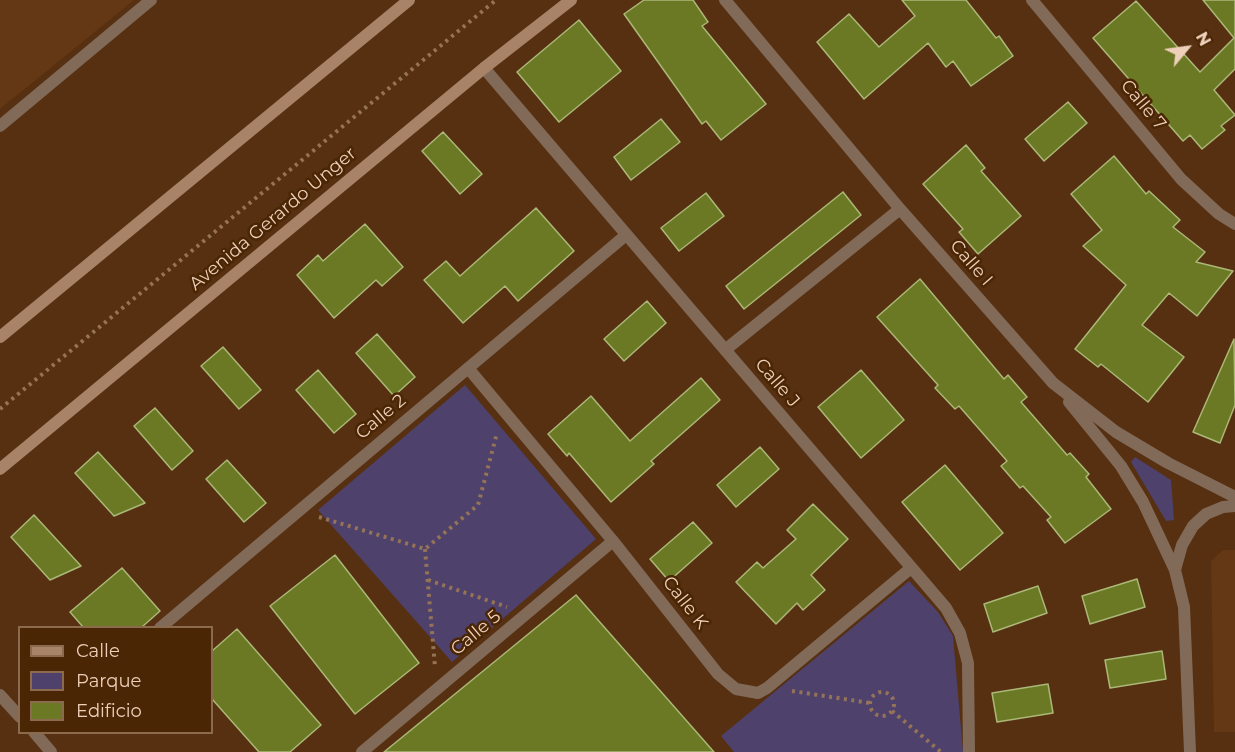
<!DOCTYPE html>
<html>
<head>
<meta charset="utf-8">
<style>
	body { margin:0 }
	#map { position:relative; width:1235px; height:752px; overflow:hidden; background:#563010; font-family:Montserrat,sans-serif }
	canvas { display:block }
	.legend { position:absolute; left:18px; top:626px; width:195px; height:108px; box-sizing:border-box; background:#4b2604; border:2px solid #8c6a4d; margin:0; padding:8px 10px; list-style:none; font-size:18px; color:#edcfba }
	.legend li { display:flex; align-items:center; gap:12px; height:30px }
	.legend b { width:30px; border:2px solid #8c6a4d }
	.north { position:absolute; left:1157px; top:18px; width:60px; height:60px; -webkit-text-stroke:4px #4b2604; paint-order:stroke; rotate:61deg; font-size:16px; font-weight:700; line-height:24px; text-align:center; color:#edcfba }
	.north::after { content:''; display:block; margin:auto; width:21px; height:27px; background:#edcfba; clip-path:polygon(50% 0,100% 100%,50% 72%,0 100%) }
</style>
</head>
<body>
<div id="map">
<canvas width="1235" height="752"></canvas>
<ul class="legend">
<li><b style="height:8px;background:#a88368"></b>Calle</li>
<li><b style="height:16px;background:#4e416c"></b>Parque</li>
<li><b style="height:16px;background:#6b7824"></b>Edificio</li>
</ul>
<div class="north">N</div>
</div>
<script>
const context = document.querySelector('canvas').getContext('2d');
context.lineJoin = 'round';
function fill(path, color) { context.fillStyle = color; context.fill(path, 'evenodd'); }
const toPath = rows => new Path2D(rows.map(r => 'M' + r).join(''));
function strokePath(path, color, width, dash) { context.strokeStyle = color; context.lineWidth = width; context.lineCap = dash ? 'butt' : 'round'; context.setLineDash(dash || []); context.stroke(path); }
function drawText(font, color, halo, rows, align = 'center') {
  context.font = font + ' Montserrat,sans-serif'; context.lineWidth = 5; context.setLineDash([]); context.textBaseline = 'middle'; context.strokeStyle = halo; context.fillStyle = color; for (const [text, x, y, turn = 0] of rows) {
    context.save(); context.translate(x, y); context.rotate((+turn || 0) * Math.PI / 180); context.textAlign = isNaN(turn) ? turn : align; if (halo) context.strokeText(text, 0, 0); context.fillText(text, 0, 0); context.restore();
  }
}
fill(toPath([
	[0,0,134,0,0,109],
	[1223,550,1235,550,1235,732,1214,732,1211,561]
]), '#643814');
fill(toPath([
	[465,385,596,539,452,662,318,510],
	[1135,457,1171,480,1174,520,1166,521,1131,462],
	[909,581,938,612,953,636,963,752,734,752,721,736]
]), '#4e416c');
const building = toPath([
	[644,0,693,0,708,22,702,26,766,104,721,140,706,121,702,124,624,14,644,0],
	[902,0,966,0,996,38,999,36,1013,56,971,86,953,61,946,67,928,43,864,99,817,42,849,14,879,47,915,16,902,0],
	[1203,0,1235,0,1235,69,1214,90,1235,115,1221,126,1225,130,1202,149,1190,135,1183,141,1093,38,1136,1,1200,72,1234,38,1203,0],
	[579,20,621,71,559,122,517,72,579,20],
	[1068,102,1087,123,1044,161,1025,139,1068,102],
	[661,119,680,142,631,180,614,157,661,119],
	[443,132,482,174,460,194,422,151,443,132],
	[966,145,985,168,981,171,1021,216,978,254,959,232,963,229,923,184,966,145],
	[1114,156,1146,194,1149,191,1180,220,1173,227,1205,252,1196,262,1233,271,1197,316,1169,293,1142,325,1184,357,1148,402,1101,364,1098,367,1075,349,1126,285,1083,246,1102,230,1071,194,1114,156],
	[843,192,861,215,744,309,726,286,843,192],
	[706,193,724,216,679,251,661,228,706,193],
	[536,208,574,251,518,301,505,286,463,323,424,280,446,261,460,276,536,208],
	[365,224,403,267,382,286,376,280,334,318,297,275,318,255,323,261,365,224],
	[920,279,1004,379,1008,375,1027,397,1021,402,1067,455,1070,453,1089,474,1086,477,1111,509,1065,543,1047,520,1051,517,1023,486,1020,488,1001,466,1007,461,959,406,955,409,935,388,938,385,877,317,920,279],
	[647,301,666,323,624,361,604,339,647,301],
	[377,334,415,377,394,396,356,353,377,334],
	[1234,339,1235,405,1220,443,1193,432,1234,339],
	[223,347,261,390,239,409,201,366,223,347],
	[318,370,356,414,334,433,296,390,318,370],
	[861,370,904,420,861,458,818,407,861,370],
	[701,378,720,400,651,461,654,464,611,502,569,453,567,456,548,434,591,396,630,441,701,378],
	[155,408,193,451,172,470,134,426,155,408],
	[760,447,779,469,736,507,717,485,760,447],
	[98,452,145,503,114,516,75,473,98,452],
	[227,460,266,503,244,522,206,479,227,460],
	[945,465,1003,533,960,570,902,502,945,465],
	[813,504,848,539,811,575,825,590,803,610,797,603,776,624,736,582,757,562,763,568,796,539,787,530,813,504],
	[34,515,81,566,50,580,11,537,34,515],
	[693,522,712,543,669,581,650,559,693,522],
	[335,555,419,663,355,714,270,606,335,555],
	[122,568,160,611,142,627,83,627,70,612,122,568],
	[1137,579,1145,607,1090,624,1082,596,1137,579],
	[1038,586,1047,613,993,632,984,604,1038,586],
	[576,595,714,752,384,752,576,595],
	[237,629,321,725,290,752,259,752,212,699,212,651,237,629],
	[1162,651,1166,679,1110,688,1105,660,1162,651],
	[1048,684,1053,713,997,722,992,693,1048,684]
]);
fill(building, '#6b7824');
strokePath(building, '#abb877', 1.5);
strokePath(toPath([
	[0,409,496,0],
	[319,517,425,549,478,505,497,433],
	[425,549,435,667],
	[428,580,507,607],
	[792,691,870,703],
	'870 704a12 12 0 1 1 24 0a12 12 0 1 1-24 0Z',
	[892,711,941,752]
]), '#957357', 4, [3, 4.5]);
strokePath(toPath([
	[725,0,900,209,1053,383,1116,432,1168,463,1235,497],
	[1032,0,1181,179,1219,214,1235,224],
	[484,68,946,608,960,633,968,663,969,752],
	[725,350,900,209],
	[468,368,613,541,718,674,736,689,758,693,767,688,911,568],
	[1069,402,1121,466,1143,502,1175,570,1184,607,1190,752],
	[1175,570,1182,545,1193,526,1206,514,1223,507,1235,506],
	[160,628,626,235],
	[0,695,20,717],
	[34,732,51,752],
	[362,752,613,541]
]), '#826a59', 12);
strokePath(toPath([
	[0,126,151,0]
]), '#826a59', 12);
strokePath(toPath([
	[0,337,409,0],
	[0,469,484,68,571,0]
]), '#a88368', 12);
drawText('18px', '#edcfba', '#4b2604', [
	["Calle 7",1143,105,50],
	["Avenida Gerardo Unger",273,219,-40],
	["Calle I",971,263,49],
	["Calle J",777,383,49],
	["Calle 2",381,417,-40],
	["Calle K",685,603,52],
	["Calle 5",476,633,-40]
]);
</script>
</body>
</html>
